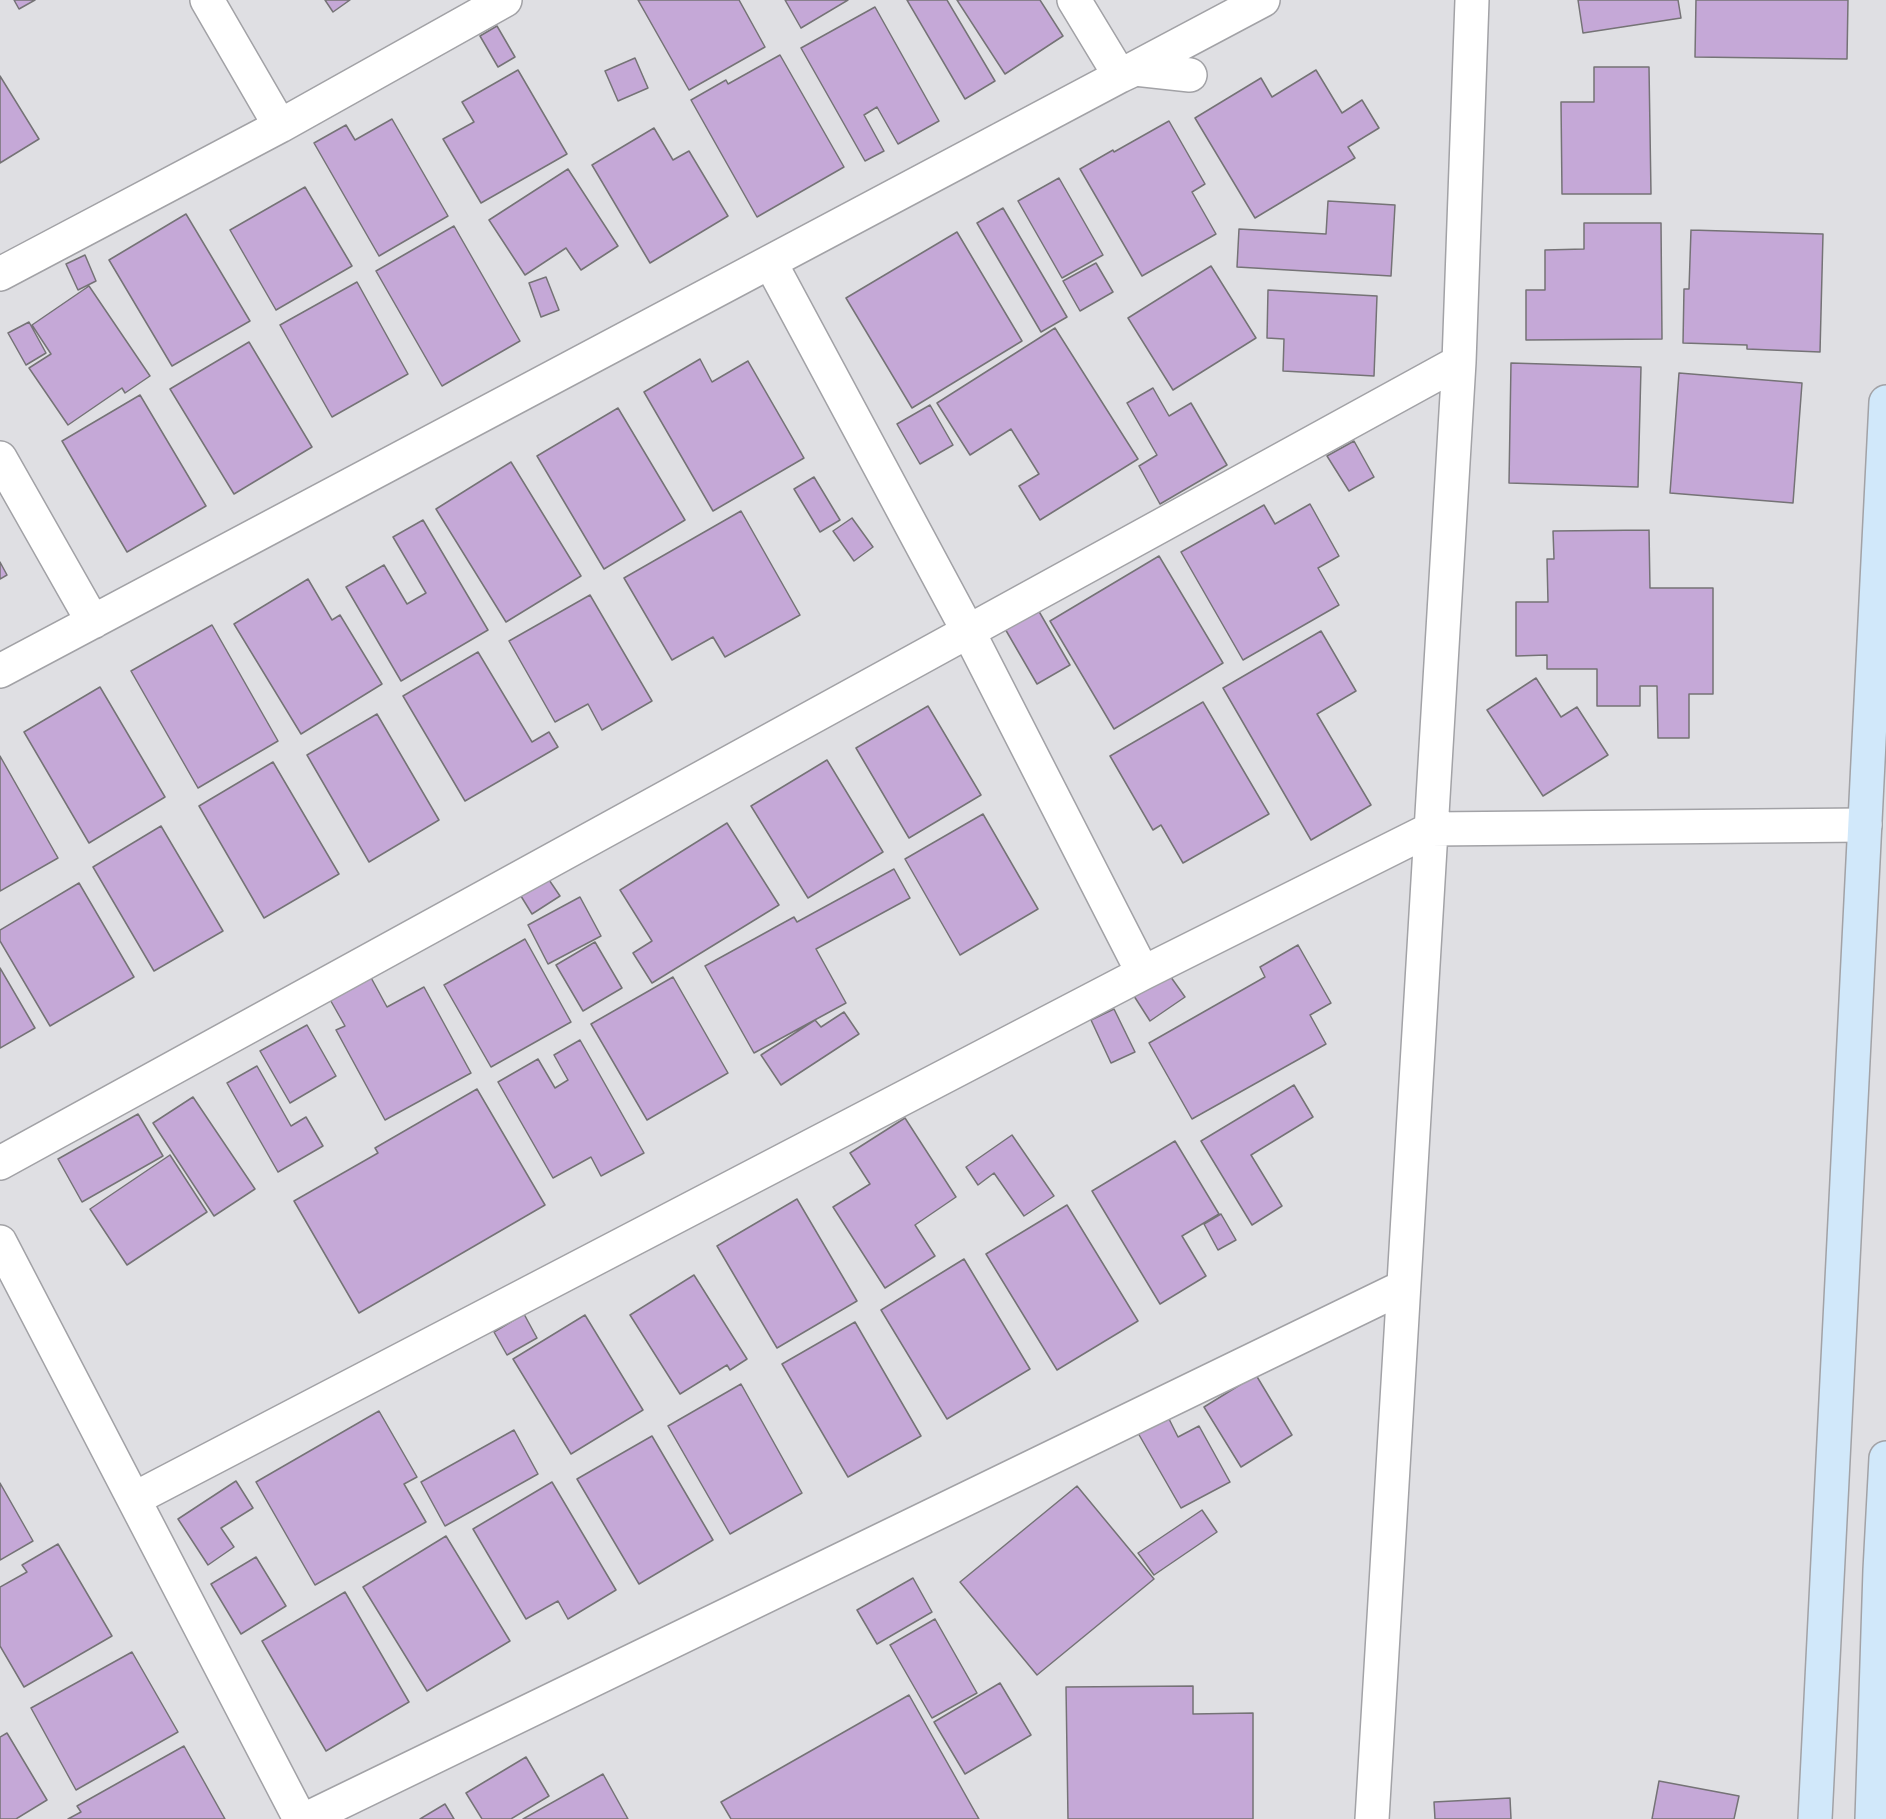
<!DOCTYPE html>
<html>
<head>
<meta charset="utf-8">
<style>
	body { margin:0 }
	canvas { display:block; background:#dfdfe3 }
</style>
</head>
<body>
<canvas width="1886" height="1819"></canvas>
<script>
const context = document.querySelector('canvas').getContext('2d');
context.lineJoin = 'round';
function fill(path, color) { context.fillStyle = color; context.fill(path, 'evenodd'); }
const toPath = rows => new Path2D(rows.map(r => 'M' + r).join(''));
function strokePath(path, color, width, dash) { context.strokeStyle = color; context.lineWidth = width; context.lineCap = dash ? 'butt' : 'round'; context.setLineDash(dash || []); context.stroke(path); }
const building = toPath([
	[14,0,35,0,19,9,14,0],
	[325,0,350,0,333,12,325,0],
	[638,0,739,0,765,47,689,90,638,0],
	[785,0,848,0,801,28,785,0],
	[907,0,947,0,995,81,965,99,907,0],
	[957,0,1040,0,1063,36,1005,74,957,0],
	[1578,0,1678,0,1681,18,1583,33,1578,0],
	[1696,0,1848,0,1847,59,1695,57,1696,0],
	[875,7,939,121,898,144,877,107,864,115,884,151,865,161,801,48,875,7],
	[497,26,515,57,498,67,480,36,497,26],
	[780,55,844,167,757,217,691,100,726,80,728,84,780,55],
	[635,58,648,88,618,101,605,71,635,58],
	[1594,67,1649,67,1651,194,1562,194,1561,102,1594,102,1594,67],
	[518,70,567,154,481,203,443,139,474,122,462,102,518,70],
	[1316,70,1342,113,1362,100,1379,128,1348,147,1355,158,1255,218,1195,118,1261,78,1272,97,1316,70],
	[0,76,39,139,0,163,0,76],
	[392,119,448,216,379,256,314,143,346,125,355,140,392,119],
	[1169,121,1205,184,1192,192,1216,234,1142,276,1080,169,1113,150,1114,152,1169,121],
	[654,128,673,160,689,151,728,216,650,263,592,165,654,128],
	[568,169,618,246,581,270,566,248,525,275,489,220,568,169],
	[1059,178,1103,255,1062,278,1018,201,1059,178],
	[305,187,352,266,276,310,230,230,305,187],
	[1328,201,1395,205,1391,276,1237,267,1239,229,1326,234,1328,201],
	[1003,208,1067,317,1041,332,977,223,1003,208],
	[186,214,250,321,172,366,109,260,186,214],
	[1584,223,1661,223,1662,339,1526,340,1526,290,1545,290,1545,250,1584,249,1584,223],
	[454,226,520,341,442,386,376,271,454,226],
	[1691,230,1823,234,1820,352,1747,349,1747,345,1683,343,1684,289,1689,289,1691,230],
	[957,232,1022,341,912,408,846,298,957,232],
	[85,255,96,281,78,290,66,264,85,255],
	[1096,263,1113,292,1080,311,1063,281,1096,263],
	[1211,266,1256,338,1173,390,1128,318,1211,266],
	[546,277,559,310,541,317,529,283,546,277],
	[357,282,408,374,332,417,280,325,357,282],
	[89,286,150,376,125,393,122,388,68,425,29,368,51,354,32,325,89,286],
	[1268,290,1377,296,1374,376,1283,371,1284,339,1267,338,1268,290],
	[29,322,46,353,26,365,8,333,29,322],
	[1055,328,1138,459,1040,520,1019,486,1039,474,1011,429,970,455,937,403,1055,328],
	[249,342,312,447,234,494,170,389,249,342],
	[700,359,712,382,748,361,804,458,713,511,644,392,700,359],
	[1511,363,1641,367,1638,487,1509,483,1511,363],
	[1679,373,1802,383,1793,503,1670,493,1679,373],
	[1153,388,1169,416,1191,403,1227,465,1160,504,1139,466,1157,455,1127,403,1153,388],
	[140,395,206,506,127,552,62,441,140,395],
	[930,405,953,445,920,464,897,424,930,405],
	[618,408,685,520,604,569,537,456,618,408],
	[1354,441,1374,477,1349,491,1327,456,1354,441],
	[511,462,581,576,506,622,436,509,511,462],
	[814,477,840,520,820,532,794,489,814,477],
	[1310,504,1339,556,1318,568,1339,605,1243,660,1181,552,1264,505,1275,524,1310,504],
	[741,511,800,615,725,657,713,637,672,660,624,578,741,511],
	[852,518,873,547,854,561,833,531,852,518],
	[423,520,488,630,401,681,346,587,384,565,407,604,426,593,393,537,423,520],
	[1649,530,1650,588,1713,588,1713,694,1689,694,1689,738,1658,738,1657,686,1640,686,1640,706,1597,706,1597,669,1547,669,1547,655,1516,656,1516,602,1548,602,1547,559,1554,559,1553,531,1649,530],
	[1159,556,1223,663,1114,729,1050,621,1159,556],
	[0,562,7,575,0,579,0,562],
	[308,579,332,620,340,615,382,684,301,734,234,624,308,579],
	[590,595,652,701,602,730,588,704,555,722,509,641,590,595],
	[1037,608,1070,665,1037,684,1004,627,1037,608],
	[212,625,278,741,198,788,131,671,212,625],
	[1321,631,1356,691,1317,714,1371,805,1311,840,1223,688,1321,631],
	[478,652,532,742,549,732,558,747,465,801,403,696,478,652],
	[1536,678,1561,717,1577,707,1608,755,1543,796,1487,710,1536,678],
	[100,687,165,797,89,843,24,732,100,687],
	[1203,702,1269,814,1183,863,1161,825,1153,830,1110,756,1203,702],
	[928,706,981,795,909,838,856,748,928,706],
	[377,714,439,820,369,862,307,755,377,714],
	[0,756,58,858,0,891,0,756],
	[827,760,883,852,808,898,751,806,827,760],
	[273,762,339,874,264,918,199,806,273,762],
	[983,814,1038,909,960,955,905,859,983,814],
	[727,823,779,905,652,983,633,953,652,941,620,890,727,823],
	[161,826,223,931,154,971,93,867,161,826],
	[894,869,910,898,816,949,846,1003,754,1053,705,966,794,917,797,922,894,869],
	[543,871,560,896,532,914,516,888,543,871],
	[79,883,134,977,50,1026,0,941,0,930,79,883],
	[580,897,601,936,548,964,528,925,580,897],
	[525,939,571,1022,491,1067,444,985,525,939],
	[595,942,622,988,583,1011,556,965,595,942],
	[1298,945,1331,1003,1310,1015,1326,1044,1192,1119,1149,1043,1265,977,1260,967,1298,945],
	[0,968,35,1028,0,1048,0,968],
	[1168,973,1185,997,1150,1021,1134,996,1168,973],
	[369,974,387,1007,424,987,471,1073,385,1120,336,1030,345,1026,328,996,369,974],
	[673,977,728,1073,647,1120,591,1024,673,977],
	[1114,1009,1135,1052,1111,1063,1091,1020,1114,1009],
	[844,1012,859,1034,781,1085,761,1055,815,1020,821,1027,844,1012],
	[307,1025,336,1076,290,1103,260,1051,307,1025],
	[580,1040,644,1153,601,1176,591,1157,553,1178,498,1082,538,1059,555,1088,568,1080,554,1055,580,1040],
	[257,1066,291,1126,306,1117,323,1146,278,1172,227,1083,257,1066],
	[1294,1085,1313,1117,1251,1155,1282,1206,1252,1225,1201,1141,1294,1085],
	[477,1089,545,1205,359,1313,294,1201,378,1153,375,1148,477,1089],
	[193,1097,255,1189,214,1216,153,1123,193,1097],
	[138,1114,163,1156,82,1202,58,1159,138,1114],
	[905,1118,956,1197,915,1225,935,1256,885,1288,833,1207,870,1184,850,1153,905,1118],
	[1012,1135,1054,1196,1024,1216,994,1173,978,1185,966,1167,1012,1135],
	[1175,1141,1219,1214,1182,1236,1206,1276,1160,1304,1092,1191,1175,1141],
	[170,1155,207,1212,127,1265,90,1209,170,1155],
	[797,1199,857,1301,777,1348,717,1246,797,1199],
	[1067,1205,1138,1321,1057,1370,986,1254,1067,1205],
	[1221,1214,1236,1240,1218,1250,1204,1224,1221,1214],
	[964,1259,1030,1369,947,1419,881,1310,964,1259],
	[694,1275,747,1359,730,1370,727,1365,680,1394,630,1315,694,1275],
	[524,1314,537,1338,507,1355,494,1332,524,1314],
	[585,1315,643,1410,571,1454,513,1359,585,1315],
	[855,1322,921,1436,848,1477,782,1364,855,1322],
	[1256,1375,1292,1435,1241,1467,1204,1407,1256,1375],
	[741,1384,802,1493,730,1534,668,1426,741,1384],
	[1164,1409,1178,1437,1199,1426,1230,1482,1181,1508,1134,1426,1164,1409],
	[379,1411,417,1477,404,1484,426,1522,315,1585,256,1482,379,1411],
	[514,1430,538,1474,445,1526,421,1482,514,1430],
	[652,1436,713,1540,639,1584,577,1479,652,1436],
	[236,1481,253,1508,221,1528,234,1547,208,1565,178,1519,236,1481],
	[552,1482,616,1590,568,1619,558,1601,526,1619,473,1529,552,1482],
	[0,1483,33,1541,0,1560,0,1483],
	[1077,1486,1154,1579,1037,1675,960,1582,1077,1486],
	[1202,1510,1217,1532,1154,1575,1138,1553,1202,1510],
	[446,1536,510,1641,427,1691,363,1587,446,1536],
	[58,1544,112,1636,24,1687,0,1646,0,1587,27,1572,22,1565,58,1544],
	[256,1557,286,1606,241,1634,211,1584,256,1557],
	[913,1578,932,1612,877,1644,857,1610,913,1578],
	[345,1592,409,1702,326,1751,262,1641,345,1592],
	[935,1619,977,1693,932,1718,890,1645,935,1619],
	[132,1652,178,1732,76,1790,31,1708,132,1652],
	[1000,1683,1031,1735,965,1774,934,1722,1000,1683],
	[1193,1686,1193,1714,1253,1713,1253,1819,1068,1819,1066,1687,1193,1686],
	[909,1695,979,1819,731,1819,721,1802,909,1695],
	[7,1733,47,1800,16,1819,0,1819,0,1737,7,1733],
	[184,1746,225,1819,68,1819,81,1812,77,1806,184,1746],
	[526,1757,549,1796,511,1819,482,1819,466,1793,526,1757],
	[603,1774,628,1819,523,1819,603,1774],
	[1659,1781,1739,1796,1734,1819,1652,1819,1659,1781],
	[1510,1798,1511,1819,1435,1819,1434,1802,1510,1798],
	[445,1804,454,1819,420,1819,445,1804]
]);
fill(building, '#c5a8d7');
strokePath(building, '#757376', 1.5);
const street = toPath([
	[207,0,280,126],
	[1074,0,1120,76,1135,69,1190,75],
	[770,262,968,631,1143,973],
	[0,274,280,126,505,0],
	[0,458,93,622],
	[0,671,1263,0],
	[0,1163,1459,362],
	[0,1242,300,1819],
	[134,1499,1143,973,1431,829,1865,825],
	[306,1819,1403,1287],
	[1372,1819,1459,362,1472,0]
]);
const secondary = toPath([
	[1815,1819,1886,402],
	[1872,1819,1880,1570,1886,1458]
]);
strokePath(street, '#a2a2a6', 36);
strokePath(secondary, '#a2a2a6', 36);
strokePath(street, '#fff', 33);
strokePath(secondary, '#d1e8fa', 33);
</script>
</body>
</html>
